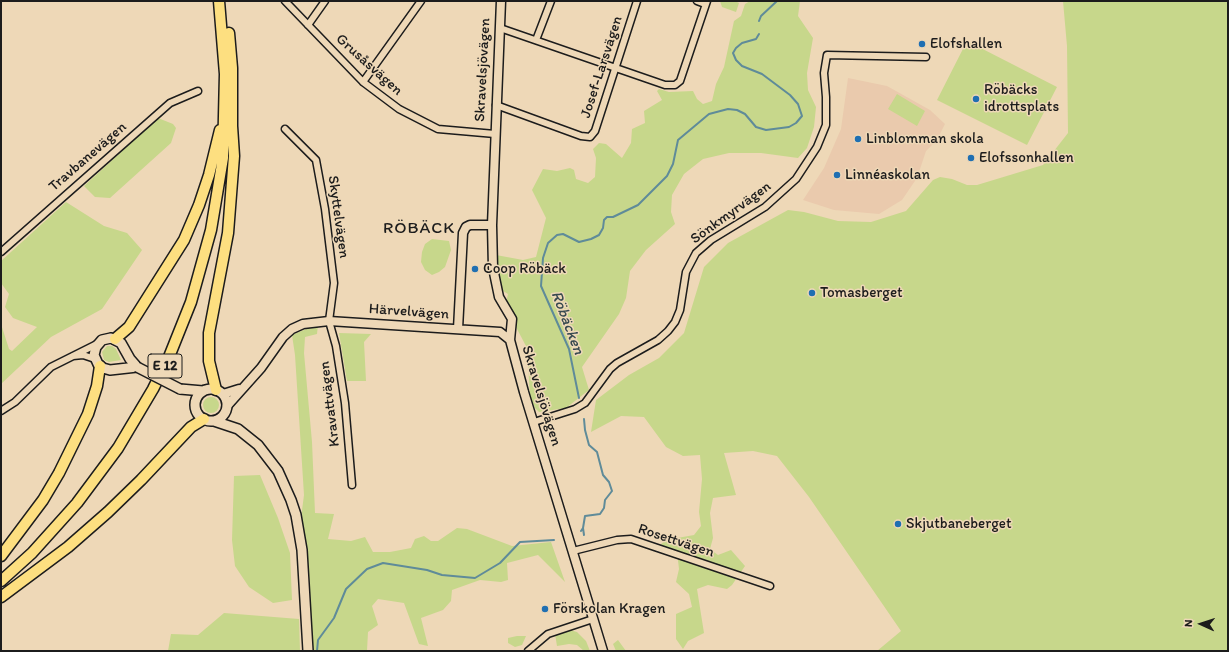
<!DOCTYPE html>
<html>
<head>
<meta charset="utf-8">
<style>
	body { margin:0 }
	#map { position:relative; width:1229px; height:652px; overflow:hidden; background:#eed8b7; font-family:Itim,sans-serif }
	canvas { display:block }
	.frame { position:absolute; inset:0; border:2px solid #1c1c1c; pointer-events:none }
	.north { position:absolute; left:1181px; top:604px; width:40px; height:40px; -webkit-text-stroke:3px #eed8b7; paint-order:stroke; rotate:273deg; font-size:11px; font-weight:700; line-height:16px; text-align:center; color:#1c1c1c }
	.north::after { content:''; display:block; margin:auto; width:14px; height:18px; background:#1c1c1c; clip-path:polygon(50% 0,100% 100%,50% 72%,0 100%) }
</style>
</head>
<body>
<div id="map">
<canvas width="1229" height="652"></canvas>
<div class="frame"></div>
<div class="north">N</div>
</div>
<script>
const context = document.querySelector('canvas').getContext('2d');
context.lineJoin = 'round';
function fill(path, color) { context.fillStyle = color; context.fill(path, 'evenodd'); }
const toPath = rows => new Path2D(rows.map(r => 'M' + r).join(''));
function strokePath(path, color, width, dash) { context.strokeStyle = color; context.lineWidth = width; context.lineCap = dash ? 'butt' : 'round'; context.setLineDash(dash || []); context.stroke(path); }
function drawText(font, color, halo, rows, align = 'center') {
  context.font = font + ' Itim,sans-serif'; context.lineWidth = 3; context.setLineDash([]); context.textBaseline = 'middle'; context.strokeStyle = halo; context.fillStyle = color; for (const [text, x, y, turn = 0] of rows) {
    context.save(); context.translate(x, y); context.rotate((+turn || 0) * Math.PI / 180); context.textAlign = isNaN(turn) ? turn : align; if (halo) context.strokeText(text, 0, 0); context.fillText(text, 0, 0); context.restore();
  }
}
fill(toPath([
	[848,78,887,86,930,110,945,124,937,140,926,151,917,178,902,200,879,214,834,210,803,200,824,168,841,129]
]), '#eacaad');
fill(toPath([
	[720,1,735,1,739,3,736,12,722,7],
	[750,1,800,1,798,16,813,38,807,73,808,90,816,107,814,127,807,148,798,158,761,153,729,153,703,159,684,174,672,195,671,212,675,224,646,250,630,271,626,298,619,314,582,367,589,390,566,408,539,412,535,408,530,396,527,348,516,327,515,318,506,303,508,294,500,289,495,269,496,255,523,260,536,257,546,218,532,190,543,169,557,171,570,168,574,170,576,179,588,183,595,177,596,158,593,149,599,143,606,144,622,158,631,143,632,129,645,123,644,111,662,100,657,91,659,89,669,92,693,91,697,99,703,104,712,101,716,84,724,67,734,21,741,16,745,4],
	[1063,1,1228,1,1228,651,877,651,901,631,809,497,777,456,753,451,724,453,736,495,713,498,710,513,713,538,710,549,718,555,731,550,745,566,732,585,727,589,708,585,697,589,704,633,688,641,683,649,676,639,676,614,692,607,689,594,676,582,679,569,677,552,660,545,666,540,694,535,701,526,699,512,702,479,700,455,683,456,666,447,644,417,621,416,591,432,596,400,629,375,659,358,684,333,704,267,728,243,788,210,804,212,838,221,871,222,906,211,933,180,940,177,952,179,967,185,977,185,1043,165,1068,133,1067,46],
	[967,41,1057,87,1027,145,937,100],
	[897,94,925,111,917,126,888,109],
	[158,118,173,124,176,128,171,143,110,198,95,197,84,186],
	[66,202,104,226,127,233,142,250,102,309,51,337,1,384,1,324,9,349,12,351,37,327,13,318,5,307,9,294,1,283,1,261],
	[432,239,449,241,451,250,445,267,439,272,432,275,425,270,421,262,422,252,425,244],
	[318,324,317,334,305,337,304,353,312,442,315,513,334,514,328,539,351,541,365,537,373,552,390,552,411,548,415,539,424,536,431,541,438,541,457,528,467,529,512,546,551,542,565,582,538,555,507,563,508,580,501,582,480,580,452,590,451,601,443,610,421,618,428,646,419,644,404,603,378,599,372,606,378,625,368,632,367,651,312,651,309,586,301,518,304,495,295,355,292,335],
	[339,333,371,334,364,342,366,381,347,381],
	[107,346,112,346,116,349,121,360,109,362,104,360,102,352],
	'203 405a8 8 0 1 1 16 0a8 8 0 1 1-16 0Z',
	[260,475,278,518,290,553,292,600,273,603,249,587,235,566,232,540,234,476],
	[224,613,299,619,300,651,168,651,171,634,198,635],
	[570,630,577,632,586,641,590,651,584,651,577,645,569,644,557,646,555,634],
	[517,636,526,636,522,645,515,647,508,643,508,638],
	[618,640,626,651,616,651,613,644]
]), '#c7d78b');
strokePath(toPath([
	[759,21,761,16,777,1],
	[579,398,569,349,541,286,543,258,548,243,557,235,563,234,579,242,591,239,599,235,603,228,604,220,607,217,613,217,638,205,667,176,673,164,678,140,709,114,728,109,737,110,745,114,756,127,766,130,789,127,796,123,802,116,798,104,790,95,762,74,742,66,736,60,733,53,736,48,742,43,756,39,759,34],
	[583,528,584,535],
	[581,531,583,528,585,516,600,514,604,508,605,500,612,491,609,482,603,475,597,452,589,445,585,430,584,419],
	[317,651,318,640,334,618,346,589,367,569,383,563,427,570,442,575,475,578,500,563,520,542,554,540]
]), '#5f8b99', 2);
const minor = toPath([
	[285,1,363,82,399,109,438,129,495,134],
	[697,1,705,4],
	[308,25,325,1],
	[500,28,665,85,675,85,680,81,707,1],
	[536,40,551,1],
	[363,82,421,1],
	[496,105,581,136,590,137,595,131,637,1],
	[285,129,316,160,325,209,334,283,329,321,336,346,345,403,352,485],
	[1,252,170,103,198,91],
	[73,356,83,355,95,359],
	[1,411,15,402,51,367,97,344],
	[534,422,575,409,585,403,610,369,617,363,658,340,668,331,675,322,680,310,686,272,696,253,711,240,765,207,796,179,817,147,826,125,826,97,824,73,827,55,926,57],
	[573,551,617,540,631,539,770,586],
	[528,651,548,634,593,619]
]);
const tertiary = toPath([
	[501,1,492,225,493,268,499,297,512,319,510,340,524,392,603,651],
	[458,329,463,233,466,227,470,225,492,225],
	[223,394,239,389],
	[227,406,261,368,283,337,292,329,303,324,329,321,500,332,510,340]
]);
const secondary = toPath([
	[111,338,121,343,130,359,137,367,110,370,103,368,98,364,94,355,96,347,102,340,111,338],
	[180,389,203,391],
	'195 405a16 16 0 1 1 32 0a16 16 0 1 1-32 0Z',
	[214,421,238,429,258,445,278,471,291,500,296,515,302,550,308,651]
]);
const trunk = toPath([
	[115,339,129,327,184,240,199,205,209,175,220,130],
	[216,390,209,361,209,333,228,233,234,156,232,126,232,68,229,33],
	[1,556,43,500,59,473,88,414,97,386,100,366],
	[1,581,32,553,77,503,118,448,153,389,169,357,191,302,211,230,223,158,225,74,219,1],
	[1,597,68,547,108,512,141,480,191,427,204,419]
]);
strokePath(minor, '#1c1c1c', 9);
strokePath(tertiary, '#1c1c1c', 11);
strokePath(secondary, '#1c1c1c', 12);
strokePath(trunk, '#1c1c1c', 13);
strokePath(minor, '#eed8b7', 6);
strokePath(tertiary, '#eed8b7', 8);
strokePath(secondary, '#eed8b7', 9);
strokePath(trunk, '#fddf80', 10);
const secondaryBridge = toPath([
	[137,367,180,389]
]);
strokePath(secondaryBridge, '#1c1c1c', 12, []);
strokePath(secondaryBridge, '#eed8b7', 9);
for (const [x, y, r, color] of [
	[922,44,4,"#1f6fb2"],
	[976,99,4,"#1f6fb2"],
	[858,139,4,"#1f6fb2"],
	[971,158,4,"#1f6fb2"],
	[837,175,4,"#1f6fb2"],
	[475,269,4,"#1f6fb2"],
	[812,293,4,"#1f6fb2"],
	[898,524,4,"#1f6fb2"],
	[545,609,4,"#1f6fb2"]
]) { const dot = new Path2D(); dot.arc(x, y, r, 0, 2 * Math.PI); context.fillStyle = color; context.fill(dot); strokePath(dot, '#eed8b7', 1.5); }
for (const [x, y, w] of [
	[165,366,34]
]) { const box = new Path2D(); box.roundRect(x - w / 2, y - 12, w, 24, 3); context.fillStyle = '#eed8b7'; context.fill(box); strokePath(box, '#1c1c1c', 1); }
drawText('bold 14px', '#1c1c1c', null, [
	["E 12",165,366]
]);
drawText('15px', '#1c1c1c', '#eed8b7', [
	["Elofshallen",930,44],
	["Röbäcks",984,90],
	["idrottsplats",984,107],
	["Linblomman skola",866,139],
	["Elofssonhallen",979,158],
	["Linnéaskolan",845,175],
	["Coop Röbäck",483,269],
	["Tomasberget",820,293],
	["Skjutbaneberget",906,524],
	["Förskolan Kragen",553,609]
], 'left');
drawText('15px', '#1c1c1c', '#eed8b7', [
	["Grusåsvägen",369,65,42],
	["Josef-Larsvägen",602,67,-72],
	["Skravelsjövägen",483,70,-87],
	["Travbanevägen",88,157,-41],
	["Sönkmyrvägen",731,213,-36],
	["Skyttelvägen",338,217,82],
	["Härvelvägen",409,312,4],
	["Skravelsjövägen",541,396,73],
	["Kravattvägen",330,404,-97],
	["Rosettvägen",676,541,18]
]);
drawText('italic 16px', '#384a50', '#eed8b7', [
	["Röbäcken",567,323,69]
]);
context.letterSpacing = '1px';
drawText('17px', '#1c1c1c', '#eed8b7', [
	["RÖBÄCK",419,229]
]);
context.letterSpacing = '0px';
</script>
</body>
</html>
